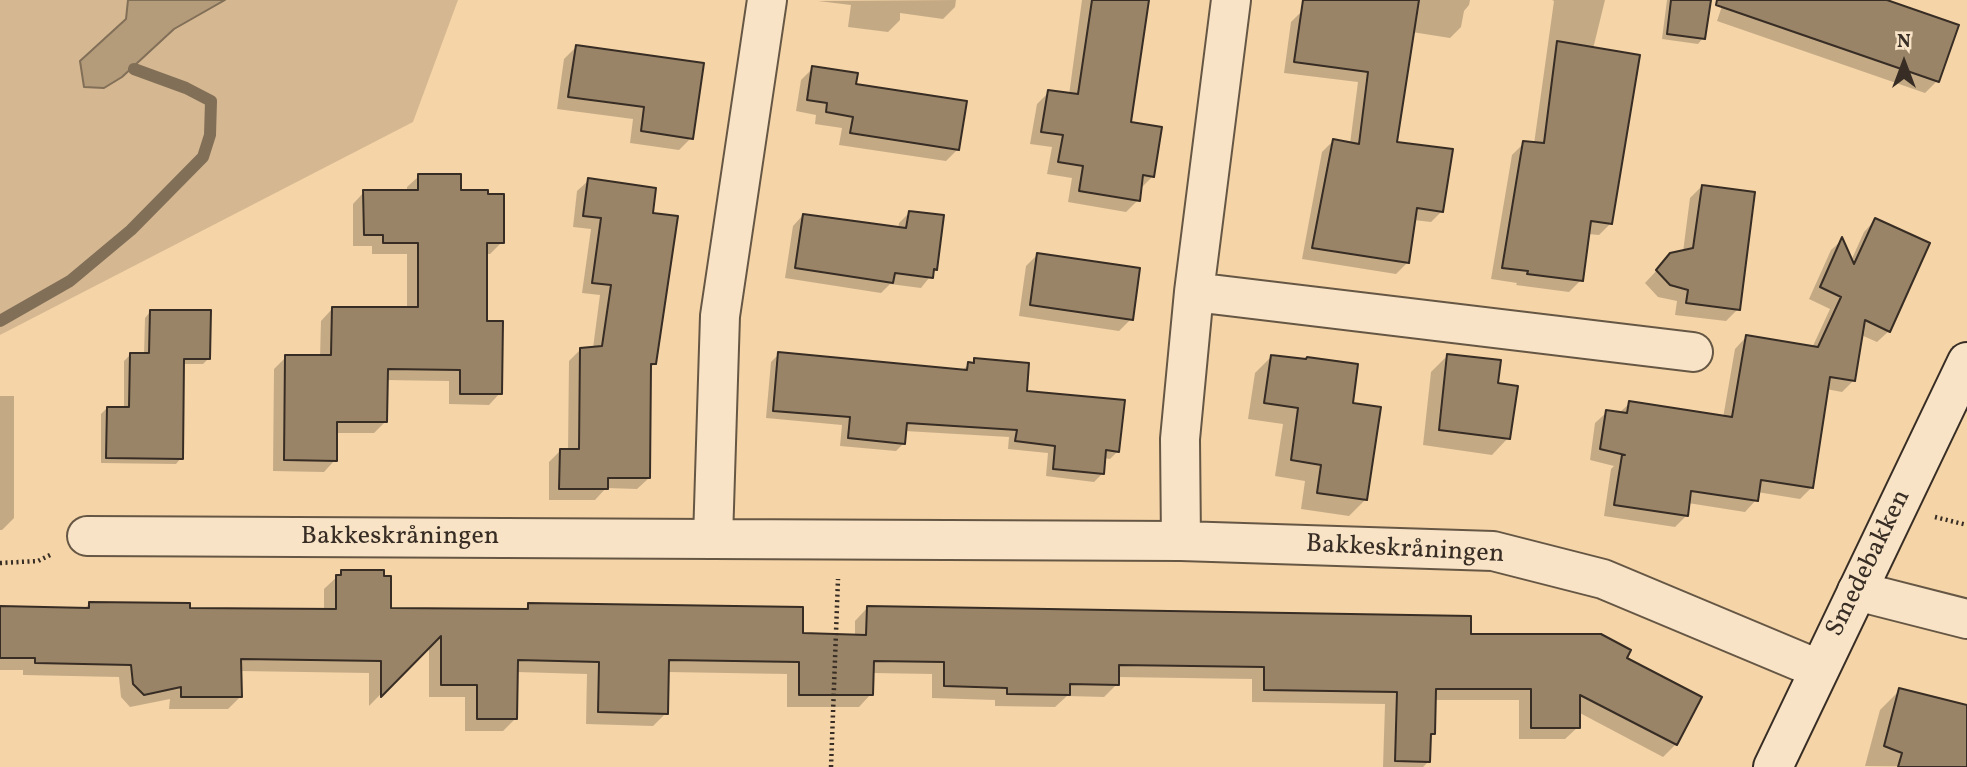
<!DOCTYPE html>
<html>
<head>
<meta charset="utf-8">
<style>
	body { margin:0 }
	#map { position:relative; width:1967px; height:767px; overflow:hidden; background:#f5d4a7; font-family:Vollkorn,serif }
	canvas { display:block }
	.north { position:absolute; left:1869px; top:28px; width:70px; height:70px; -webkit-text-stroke:5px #f8e3c6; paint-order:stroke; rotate:0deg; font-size:19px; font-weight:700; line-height:28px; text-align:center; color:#372d24 }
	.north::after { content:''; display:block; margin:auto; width:24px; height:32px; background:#372d24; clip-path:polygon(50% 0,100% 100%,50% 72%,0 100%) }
</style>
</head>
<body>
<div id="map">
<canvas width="1967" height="767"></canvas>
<div class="north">N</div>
</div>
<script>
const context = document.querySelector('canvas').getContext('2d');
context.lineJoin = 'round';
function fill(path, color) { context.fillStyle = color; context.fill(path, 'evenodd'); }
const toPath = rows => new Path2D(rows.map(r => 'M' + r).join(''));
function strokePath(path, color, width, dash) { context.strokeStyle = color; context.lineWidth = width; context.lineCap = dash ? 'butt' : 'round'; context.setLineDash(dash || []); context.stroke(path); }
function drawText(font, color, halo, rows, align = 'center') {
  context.font = font + ' Vollkorn,serif'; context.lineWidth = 7; context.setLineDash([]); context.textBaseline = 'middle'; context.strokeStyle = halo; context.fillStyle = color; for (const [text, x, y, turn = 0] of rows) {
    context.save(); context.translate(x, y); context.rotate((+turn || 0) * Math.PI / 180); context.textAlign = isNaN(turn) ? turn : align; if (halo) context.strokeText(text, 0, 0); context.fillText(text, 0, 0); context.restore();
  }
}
fill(toPath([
	[0,0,128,0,126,19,80,61,122,77,174,29,225,0,458,0,413,122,0,335]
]), '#d5b891');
const water = toPath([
	[128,0,225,0,174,29,122,77,104,88,84,87,80,61,126,19,128,0]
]);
fill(water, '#b49b7a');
strokePath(water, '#826f58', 2);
fill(toPath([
	[956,0,955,7,943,19,900,13,900,20,888,32,848,27,851,5,818,1],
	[1082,0,1147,0,1129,124,1153,176,1141,188,1138,200,1126,212,1068,202,1072,178,1047,174,1052,147,1030,144,1037,104,1049,92,1069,95],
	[1369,0,1470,0,1469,5,1464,11,1461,27,1450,38,1412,32,1395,143,1442,211,1431,222,1414,220,1407,263,1396,274,1302,259,1322,152,1333,141,1350,144,1358,82,1284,73,1291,22,1302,11],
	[1552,0,1605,0,1593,49,1611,223,1599,235,1588,234,1581,280,1569,292,1516,285,1517,283,1491,279,1512,155,1524,143,1534,144,1554,1],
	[1667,0,1709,0,1703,38,1698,44,1662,39],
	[1724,0,1882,0,1937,81,1925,93,1717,21],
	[576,47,691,138,679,150,630,143,633,119,557,109,564,59],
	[813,68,854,86,958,149,946,161,839,145,842,128,815,124,816,115,796,111,801,80],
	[419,176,459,192,502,242,490,254,485,254,485,323,500,393,489,405,449,404,449,381,386,380,385,422,374,433,336,433,335,460,324,472,273,471,274,369,286,357,320,357,321,321,332,309,407,309,407,254,372,254,372,246,353,246,353,204,364,192,407,192,407,187],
	[589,180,651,214,654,364,649,369,649,478,637,489,606,488,595,500,549,500,549,462,560,451,568,451,569,361,581,349,593,348,600,295,582,293,591,229,573,227,577,191],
	[1702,186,1738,309,1726,321,1675,315,1677,301,1658,297,1645,283,1671,255,1683,252,1690,198],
	[910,212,936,269,921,288,890,284,881,293,785,278,793,226,803,215,898,229,899,223],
	[1875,220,1889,331,1877,342,1861,335,1854,380,1842,392,1826,389,1812,487,1800,499,1757,492,1756,500,1745,512,1688,503,1687,515,1675,527,1604,516,1611,469,1614,466,1590,460,1595,423,1607,412,1619,413,1630,403,1723,418,1735,349,1746,337,1812,348,1830,309,1809,299,1831,250,1842,240,1851,261,1864,232],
	[1038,254,1131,319,1119,331,1019,316,1026,266],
	[150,312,209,358,203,364,182,364,181,458,176,464,101,463,101,414,107,408,124,408,124,361,130,355,144,355,145,318],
	[779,354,961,371,975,360,1118,451,1110,459,1104,458,1102,474,1094,482,1046,476,1048,453,1008,449,1009,437,905,431,904,443,896,451,840,446,842,425,766,418,771,362],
	[1272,356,1366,499,1349,516,1301,509,1305,481,1275,476,1283,424,1248,419,1255,373],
	[1447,356,1496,385,1508,438,1492,455,1423,445,1431,372],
	[0,396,14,396,14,518,2,530,0,530],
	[342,572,389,610,523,611,529,605,801,635,855,637,855,621,867,608,1469,636,1624,658,1676,744,1663,757,1578,712,1578,727,1565,739,1519,739,1519,700,1434,700,1433,734,1429,737,1429,761,1423,767,1383,767,1385,704,1252,702,1252,679,1117,677,1117,684,1104,697,1067,696,1055,707,995,706,995,700,932,698,932,674,872,673,871,694,859,707,787,707,787,674,667,672,666,713,653,726,586,724,587,674,516,672,515,719,503,731,465,731,465,697,429,697,429,645,369,706,369,673,240,671,240,697,228,709,169,709,170,699,130,707,121,697,119,677,23,675,23,670,0,670,0,608,84,609,90,603,188,610,324,611,324,589],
	[1900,690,1967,707,1967,767,1865,766,1880,710]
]), '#0003');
strokePath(toPath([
	[0,321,70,281,131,230,203,157,210,135,211,101,186,88,134,69]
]), '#826f58', 12);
const building = toPath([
	[1092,0,1149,0,1131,122,1162,127,1154,177,1143,175,1140,201,1079,191,1083,166,1058,162,1063,135,1041,132,1048,90,1078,94,1092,0],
	[1303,0,1419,0,1397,142,1453,149,1443,212,1417,208,1409,263,1312,248,1333,139,1359,144,1368,72,1294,62,1303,0],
	[1671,0,1711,0,1705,39,1667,34,1671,0],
	[1717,0,1887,0,1959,25,1939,82,1716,5,1717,0],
	[1557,41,1640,55,1612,224,1591,221,1583,281,1527,274,1528,271,1502,268,1523,141,1544,143,1557,41],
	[576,45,704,63,693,139,641,131,644,107,568,97,576,45],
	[812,66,858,73,856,84,967,101,959,150,850,133,853,117,826,112,827,103,807,100,812,66],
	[418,174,461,174,461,190,488,190,488,194,504,194,504,243,487,243,487,321,503,321,502,394,460,394,460,370,388,369,387,422,337,422,337,461,284,460,285,355,331,355,332,307,418,307,418,243,383,243,383,235,364,235,363,190,418,190,418,174],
	[588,178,656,188,653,213,678,216,656,364,651,364,650,478,608,478,608,489,559,489,560,449,579,449,580,348,602,346,611,285,592,283,601,218,583,216,588,178],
	[1702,185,1755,192,1740,310,1686,303,1688,290,1670,285,1656,270,1670,253,1693,248,1702,185],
	[909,211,944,215,937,270,934,269,933,278,895,273,893,283,795,268,803,214,906,228,909,211],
	[1875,218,1930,243,1890,332,1865,320,1855,381,1830,377,1813,488,1761,480,1758,501,1691,491,1688,516,1614,505,1622,455,1625,455,1600,449,1606,410,1627,413,1629,401,1732,417,1746,335,1818,347,1841,297,1820,287,1842,237,1854,264,1875,218],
	[1037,253,1140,268,1133,320,1030,305,1037,253],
	[150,310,211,310,210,359,184,359,183,459,106,458,107,407,129,407,130,353,149,353,150,310],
	[778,352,967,370,968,362,974,363,974,358,1029,363,1027,391,1125,400,1119,452,1106,450,1104,474,1053,469,1055,446,1015,441,1017,430,907,423,905,444,848,438,850,417,773,411,778,352],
	[1447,354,1501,360,1498,383,1518,386,1510,439,1439,430,1447,354],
	[1271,355,1306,359,1307,357,1358,364,1353,403,1381,407,1367,500,1317,493,1321,465,1291,460,1298,408,1264,403,1271,355],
	[341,570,384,570,384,576,391,576,391,608,528,609,528,603,803,607,803,633,866,635,867,606,1471,616,1471,634,1601,634,1631,650,1627,658,1702,697,1677,745,1580,695,1580,728,1531,728,1531,689,1436,689,1435,734,1431,734,1430,762,1395,761,1397,692,1264,690,1264,667,1119,665,1119,685,1070,684,1070,695,1007,694,1007,688,944,686,944,662,874,661,873,695,799,695,799,662,669,660,668,714,598,712,599,662,518,660,517,719,477,719,477,685,441,685,441,636,381,697,381,661,241,659,242,697,181,697,181,687,144,695,133,684,131,665,35,663,35,658,0,658,0,606,89,608,89,602,190,603,190,608,336,609,336,575,341,575,341,570],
	[1899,688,1967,705,1967,767,1898,767,1902,753,1884,746,1899,688]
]);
fill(building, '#9a8468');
strokePath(building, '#372d24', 2);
const street = toPath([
	[767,0,720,316,713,539,1181,541,1493,551,1603,579,1818,669],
	[1194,292,1693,352],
	[87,536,713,539],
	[1181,541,1180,439,1194,292,1231,0],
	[1857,591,1967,619]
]);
const secondary = toPath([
	[1773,767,1967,362]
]);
strokePath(street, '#665745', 42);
strokePath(secondary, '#372d24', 42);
strokePath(toPath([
	[1935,517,1967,525],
	[0,563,38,561,52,554],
	[831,767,838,579]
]), '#372d24', 4.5, [2, 3.5]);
strokePath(street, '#f8e3c6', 38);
strokePath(secondary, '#f8e3c6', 38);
drawText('26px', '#372d24', '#f8e3c6', [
	["Bakkeskråningen",400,538],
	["Bakkeskråningen",1405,551,3],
	["Smedebakken",1870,564,-64]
]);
</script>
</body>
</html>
